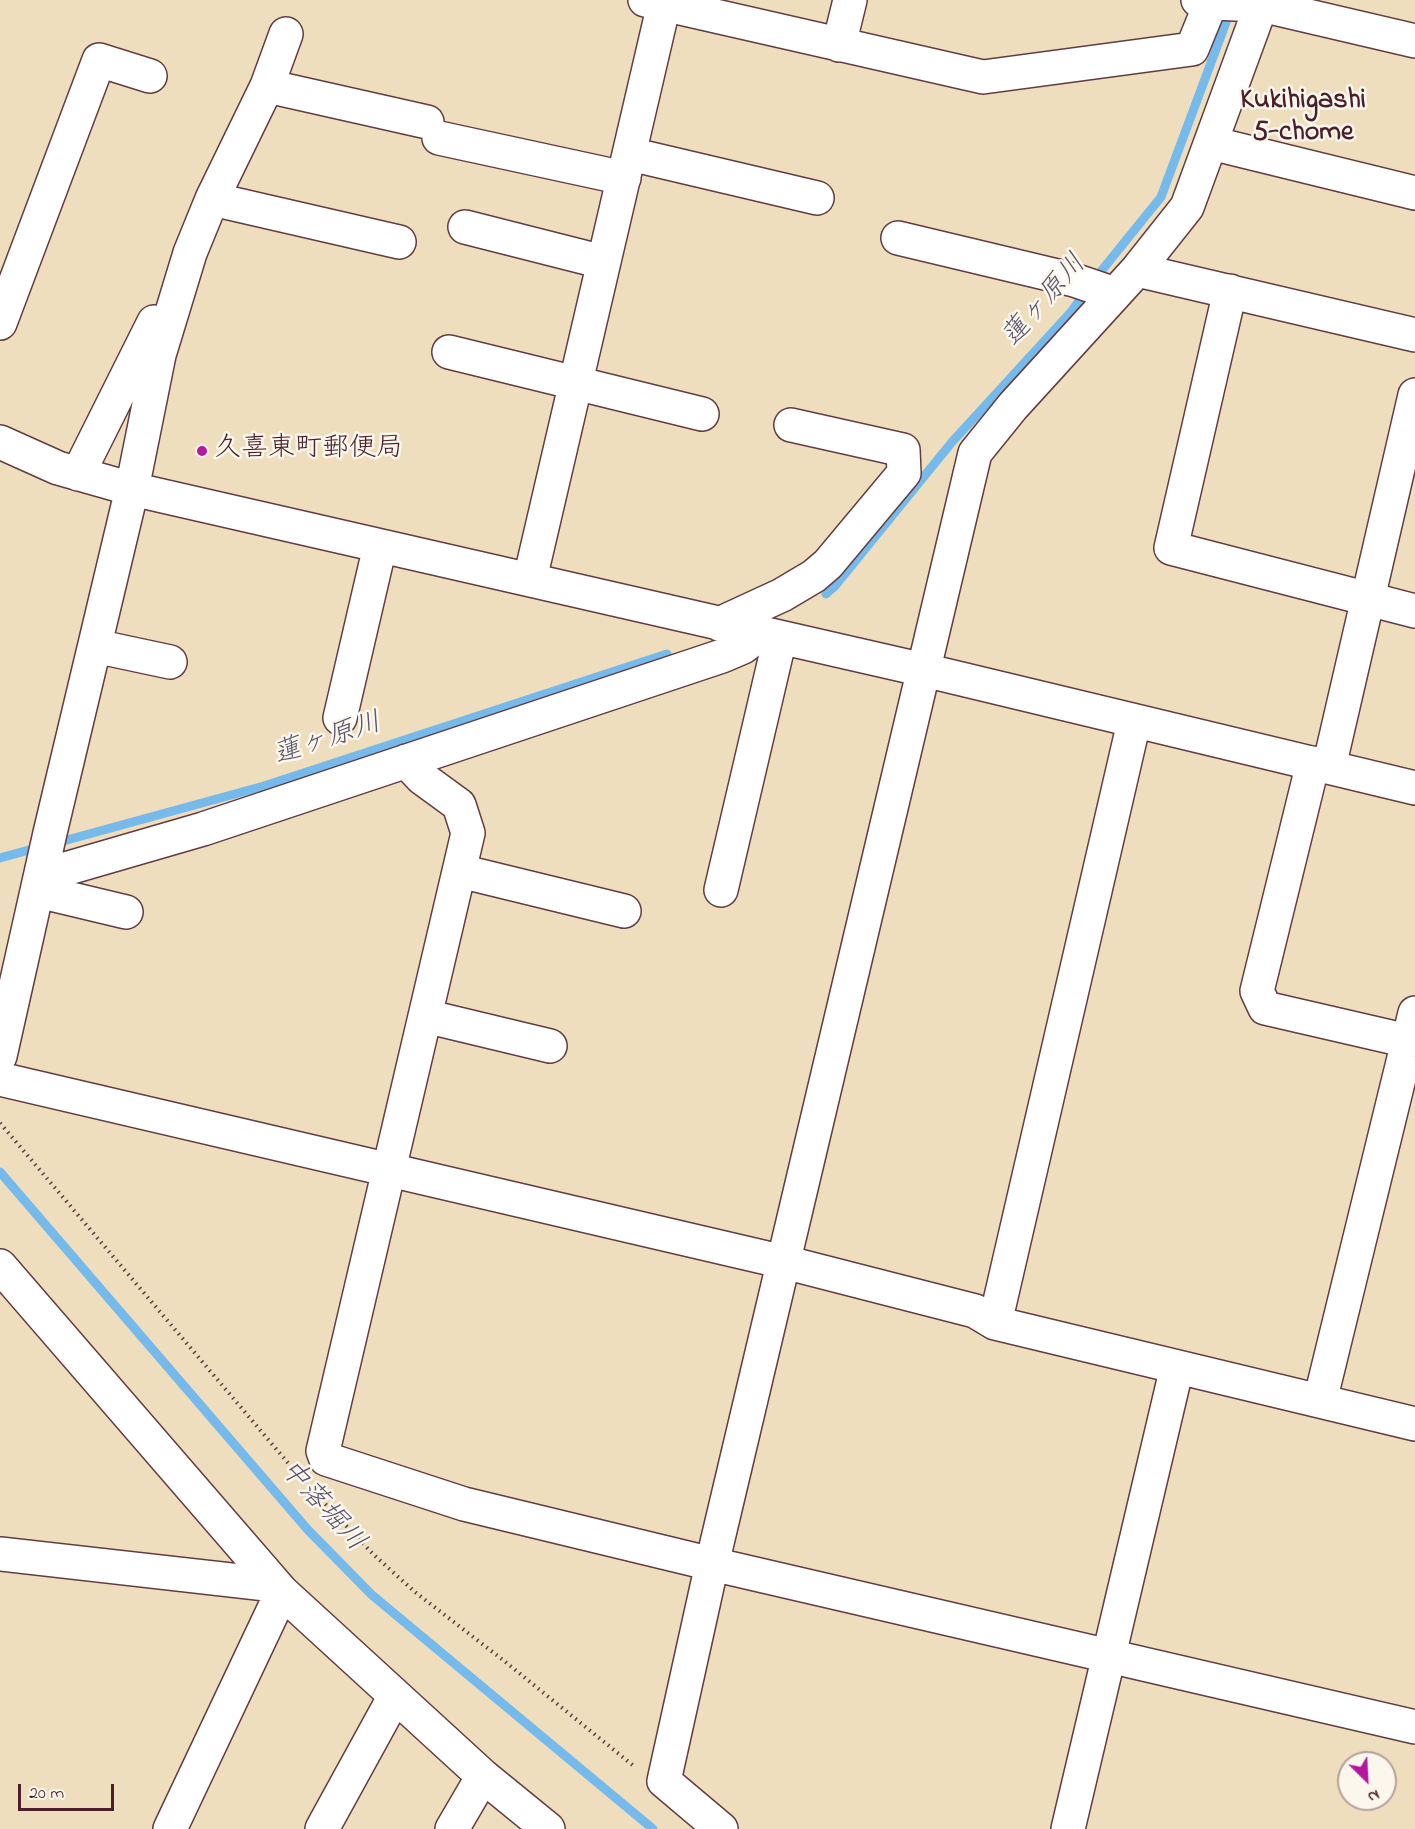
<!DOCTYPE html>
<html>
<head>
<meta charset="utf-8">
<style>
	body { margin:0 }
	#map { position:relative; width:1415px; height:1829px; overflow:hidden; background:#efdebd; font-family:"Indie Flower",sans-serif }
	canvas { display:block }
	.north { position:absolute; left:1337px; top:1751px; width:60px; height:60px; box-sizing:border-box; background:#fbf7ec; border:2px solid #b4a19f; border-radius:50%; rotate:156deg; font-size:16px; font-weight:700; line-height:24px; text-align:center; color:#4a1f2b }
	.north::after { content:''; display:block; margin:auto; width:21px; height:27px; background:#b5179e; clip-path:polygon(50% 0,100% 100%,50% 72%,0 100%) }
	.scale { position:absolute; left:18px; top:1784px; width:96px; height:27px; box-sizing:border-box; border:3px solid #4a1f2b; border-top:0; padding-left:8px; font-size:18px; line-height:21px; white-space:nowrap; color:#4a1f2b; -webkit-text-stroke:4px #fbf7ec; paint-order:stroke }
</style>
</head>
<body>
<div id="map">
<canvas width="1415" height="1829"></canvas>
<div class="north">N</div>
<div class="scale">20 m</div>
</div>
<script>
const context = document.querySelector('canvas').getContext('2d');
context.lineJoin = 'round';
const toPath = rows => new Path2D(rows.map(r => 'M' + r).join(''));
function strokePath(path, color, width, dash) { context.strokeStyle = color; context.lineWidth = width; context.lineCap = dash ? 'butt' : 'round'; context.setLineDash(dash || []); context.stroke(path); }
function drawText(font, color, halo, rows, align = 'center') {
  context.font = font + ' "Indie Flower","Klee One",sans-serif'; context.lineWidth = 5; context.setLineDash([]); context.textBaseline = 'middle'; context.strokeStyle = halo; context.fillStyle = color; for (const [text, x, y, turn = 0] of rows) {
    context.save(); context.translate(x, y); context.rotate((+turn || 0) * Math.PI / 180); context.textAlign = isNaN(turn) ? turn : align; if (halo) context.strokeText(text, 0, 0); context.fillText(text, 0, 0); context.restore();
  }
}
strokePath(toPath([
	[1094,280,1161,197,1231,9],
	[826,594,835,586,952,442,1071,312,1086,291],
	[56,843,264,786,667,654],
	[0,858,40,847],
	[0,1172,308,1530,372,1595,653,1829]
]), '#76baec', 9);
const minor = toPath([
	[645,0,983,77,1192,49,1212,0],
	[1198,0,1211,3,1261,5,1415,41],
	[839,45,850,0],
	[267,86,427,122],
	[439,138,624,178],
	[1211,143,1415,193],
	[630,154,817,198],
	[212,199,399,242],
	[465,227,603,262],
	[898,238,1074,280,1115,294],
	[1137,270,1415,335],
	[1230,291,1171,548,1415,611],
	[0,323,99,60,150,76],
	[449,352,702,414],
	[0,442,58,468,132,489,924,670,1415,788],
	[78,474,154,322],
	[530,579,664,4],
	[719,624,782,595,814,576,828,564,904,473,903,450,791,425],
	[95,646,170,662],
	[340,718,380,546],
	[406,761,422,778,459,805,468,833,323,1451,326,1459,464,1504,712,1564,1415,1727],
	[1313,763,1257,991,1265,1008,1408,1041],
	[1329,767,1415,395],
	[460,871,624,911],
	[41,876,203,829,722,656,743,647,761,633],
	[721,890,780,638],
	[38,891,126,912],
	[425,1016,550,1046],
	[0,1056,50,833,132,489,159,355,190,253,212,199,267,86,286,34],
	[0,1079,784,1262,975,1311,995,1323,1415,1424],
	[0,1266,282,1592,483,1776,548,1829],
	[995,1323,1134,722],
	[1320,1401,1415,1013],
	[0,1554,275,1585],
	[170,1829,282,1592],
	[322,1829,395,1696],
	[452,1829,483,1776],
	[721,1829,664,1781,712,1564,975,453,1013,406,1137,270,1187,207,1263,0],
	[1068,1829,1177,1367]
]);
strokePath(minor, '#633c41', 36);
strokePath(toPath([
	[0,1123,294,1470],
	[313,1491,374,1555,415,1592,503,1660,635,1767]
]), '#633c41', 4, [1.5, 4.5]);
strokePath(minor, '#fff', 33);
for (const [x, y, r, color] of [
	[202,451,6,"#b5179e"]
]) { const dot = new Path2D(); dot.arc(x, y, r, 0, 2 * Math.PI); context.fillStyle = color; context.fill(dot); strokePath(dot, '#fbf7ec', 2); }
drawText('27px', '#4a1f2b', '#fbf7ec', [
	["久喜東町郵便局",214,451]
], 'left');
drawText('bold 28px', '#4a1f2b', '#fbf7ec', [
	["Kukihigashi",1303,102],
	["5-chome",1303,134]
]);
drawText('italic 28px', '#59556f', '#fbf7ec', [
	["蓮ヶ原川",1046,302,-49],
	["蓮ヶ原川",328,741,-18],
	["中落堀川",321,1507,48]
]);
</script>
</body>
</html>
